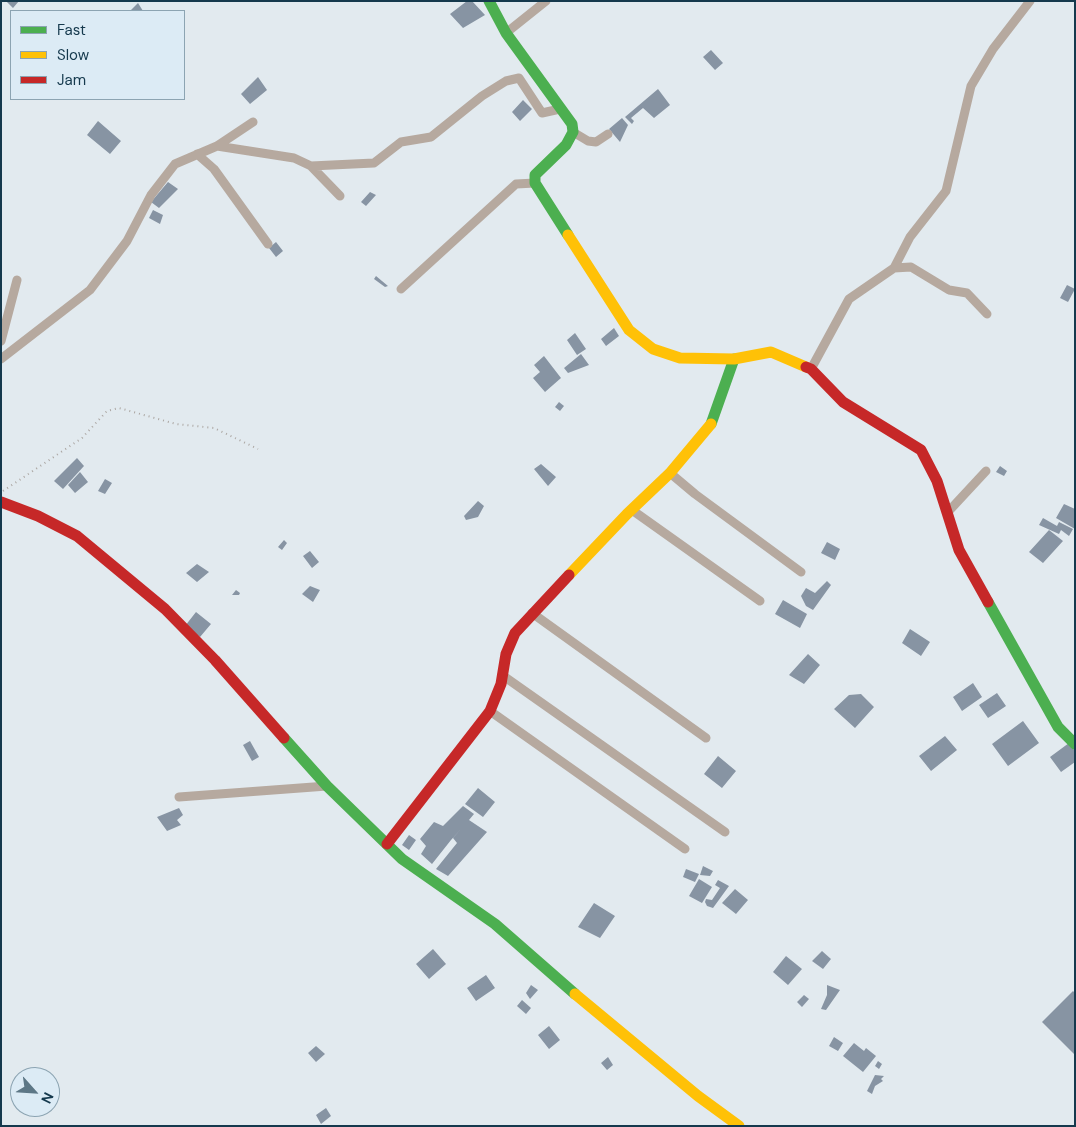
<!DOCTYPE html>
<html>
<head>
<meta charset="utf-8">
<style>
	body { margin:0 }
	#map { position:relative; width:1076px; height:1127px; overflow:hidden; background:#e2eaef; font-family:"DM Sans",sans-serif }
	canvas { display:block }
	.frame { position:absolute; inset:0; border:2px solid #15394d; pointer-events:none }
	.legend { position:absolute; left:10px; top:10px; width:175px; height:90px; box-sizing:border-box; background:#dcebf5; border:1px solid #8ca4b2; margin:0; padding:6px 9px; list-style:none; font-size:15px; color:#15394d }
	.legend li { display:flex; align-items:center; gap:10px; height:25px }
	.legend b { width:25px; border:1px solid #8ca4b2 }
	.north { position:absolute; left:10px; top:1067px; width:50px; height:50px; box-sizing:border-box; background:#dcebf5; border:1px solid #8ca4b2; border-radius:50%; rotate:116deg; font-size:14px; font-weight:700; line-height:20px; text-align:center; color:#15394d }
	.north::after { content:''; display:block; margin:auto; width:18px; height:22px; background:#5d7786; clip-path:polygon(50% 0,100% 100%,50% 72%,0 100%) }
</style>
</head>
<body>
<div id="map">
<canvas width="1076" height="1127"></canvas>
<div class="frame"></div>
<ul class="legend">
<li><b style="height:6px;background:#4caf50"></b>Fast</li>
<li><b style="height:6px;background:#ffc107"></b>Slow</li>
<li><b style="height:6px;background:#c62828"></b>Jam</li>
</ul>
<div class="north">N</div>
</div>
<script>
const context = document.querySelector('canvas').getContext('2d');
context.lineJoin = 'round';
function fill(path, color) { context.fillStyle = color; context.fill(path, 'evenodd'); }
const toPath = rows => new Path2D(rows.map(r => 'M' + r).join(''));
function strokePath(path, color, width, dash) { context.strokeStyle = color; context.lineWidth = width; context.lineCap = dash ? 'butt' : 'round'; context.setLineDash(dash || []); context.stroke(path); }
fill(toPath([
	[6,1,19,1,13,8],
	[467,1,472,1,485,15,463,28,450,14],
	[138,3,143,11,130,11],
	[711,50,723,63,715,70,703,57],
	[258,77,267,90,250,104,241,94],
	[658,89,670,105,654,118,643,108,631,118,634,121,632,124,625,117],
	[523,100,532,109,520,121,512,112],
	[622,118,628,125,620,142,609,129],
	[98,121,121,141,110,154,87,135],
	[168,182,178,189,159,208,151,202],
	[370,192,376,195,366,206,361,202],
	[153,210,163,215,160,224,149,218],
	[276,242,283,251,276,257,269,248],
	[376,276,388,286,385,287,374,279],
	[1067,285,1075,289,1068,302,1060,298],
	[614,328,619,336,606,346,601,339],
	[575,333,586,349,577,355,567,340],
	[581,354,589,365,568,373,564,368],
	[544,356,561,378,545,392,533,378,540,372,534,365],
	[559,402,564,406,560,411,555,407],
	[77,458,84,466,63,489,54,481],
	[541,464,556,477,548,486,534,469],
	[1000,466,1007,471,1004,476,996,472],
	[80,472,88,482,75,493,68,485],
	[105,479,112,483,105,494,98,491],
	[478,501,484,506,478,517,466,520,464,516],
	[1064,504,1075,509,1075,529,1056,518],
	[1043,518,1057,526,1059,522,1073,529,1069,536,1061,530,1059,534,1039,525],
	[1049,530,1063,541,1043,563,1029,552],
	[284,540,287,543,282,550,278,547],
	[827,542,840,549,835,560,821,553],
	[310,551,319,562,312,568,303,556],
	[197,564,209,572,197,582,186,573],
	[827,581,831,585,813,610,806,606,801,596,806,588,815,593],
	[310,586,320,590,313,602,302,594],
	[236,590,240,593,239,595,232,595],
	[783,600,807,614,800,628,775,614],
	[196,612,211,624,200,637,185,626],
	[910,629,930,642,921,656,902,643],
	[808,654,820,665,804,684,789,675],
	[973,683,982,697,962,711,953,697],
	[997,693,1006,706,988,718,979,705],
	[861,694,874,707,855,728,834,709,849,695],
	[1023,721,1039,743,1008,766,992,744],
	[945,736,957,750,931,771,919,756],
	[250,741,259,757,252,761,243,745],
	[1069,743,1075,751,1075,762,1061,772,1050,757],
	[718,756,736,771,722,788,704,774],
	[478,788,495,802,483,817,465,804],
	[463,806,474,814,469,820,487,832,448,876,436,869,457,843,453,838,461,829,451,840,432,864,421,854,426,846,420,839,434,822,443,826],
	[179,808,183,815,177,820,181,825,167,831,157,817],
	[409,835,416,840,409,850,402,845],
	[703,866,713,871,710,876,700,875],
	[686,869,699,874,695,882,683,877],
	[699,879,712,887,702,903,689,896],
	[718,880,729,886,713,908,707,906,705,902,706,899,712,900,720,888,715,885],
	[735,889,748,900,736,914,722,903],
	[594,903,615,916,600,938,578,927],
	[433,949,446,964,429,979,416,964],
	[822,951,831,959,823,969,812,961],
	[786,956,802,969,788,985,773,972],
	[486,975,495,988,476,1001,467,988],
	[531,985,538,990,530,999,526,993],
	[827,985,840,990,826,1010,821,1009,827,995],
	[1073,991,1075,993,1075,1055,1042,1022],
	[804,995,809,999,802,1007,797,1002],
	[522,1000,531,1008,526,1014,517,1006],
	[549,1026,560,1040,549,1049,538,1035],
	[834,1037,843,1043,838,1051,829,1046],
	[854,1043,864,1051,866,1048,876,1056,863,1072,843,1056],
	[316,1046,325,1054,316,1062,308,1053],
	[608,1057,613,1065,607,1070,601,1063],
	[878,1061,882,1064,879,1069,875,1066],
	[875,1075,884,1076,881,1079,883,1081,875,1086,872,1094,867,1091],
	[326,1108,331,1116,321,1124,316,1115]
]), '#8794a3');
strokePath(toPath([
	[3,491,82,438,107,411,119,408,176,424,214,428,258,449]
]), '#aba6a2', 2, [1, 4]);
strokePath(toPath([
	[506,33,546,1],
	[573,132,588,141,596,142,608,134],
	[217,146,294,158,311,166,374,163,401,142,431,137,482,96,506,81,519,78,542,113,560,109],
	[197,154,214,169,268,244],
	[311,166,340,196],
	[894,268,911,267,949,290,967,293,987,314],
	[401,289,516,184,535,183],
	[1,341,17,280],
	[1,359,90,290,127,241,151,195,175,164,217,146,253,122],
	[811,369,849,299,894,268,910,237,946,191,971,86,993,49,1030,1],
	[670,473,695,494,801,572],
	[632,510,760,601],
	[947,513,986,471],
	[532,613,706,738],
	[502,675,725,832],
	[490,711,685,849],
	[179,797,327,786]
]), '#b6a99f', 9);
strokePath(toPath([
	[489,1,506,33,572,124,573,132,566,145,535,175,535,183,568,235],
	[711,424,734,359],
	[988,602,1058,727,1075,744],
	[284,738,327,786,402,859,495,924,575,994]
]), '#4caf50', 11);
strokePath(toPath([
	[568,235,629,330,653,349,680,358,734,359,771,352,806,367],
	[569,575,627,514,670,473,711,424],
	[575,994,698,1096,739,1126]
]), '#ffc107', 11);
strokePath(toPath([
	[806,367,811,369,843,402,921,450,937,481,959,550,988,602],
	[1,502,38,516,77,536,165,609,215,660,284,738],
	[387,844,490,711,501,684,506,654,515,633,569,575]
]), '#c62828', 11);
</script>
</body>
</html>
